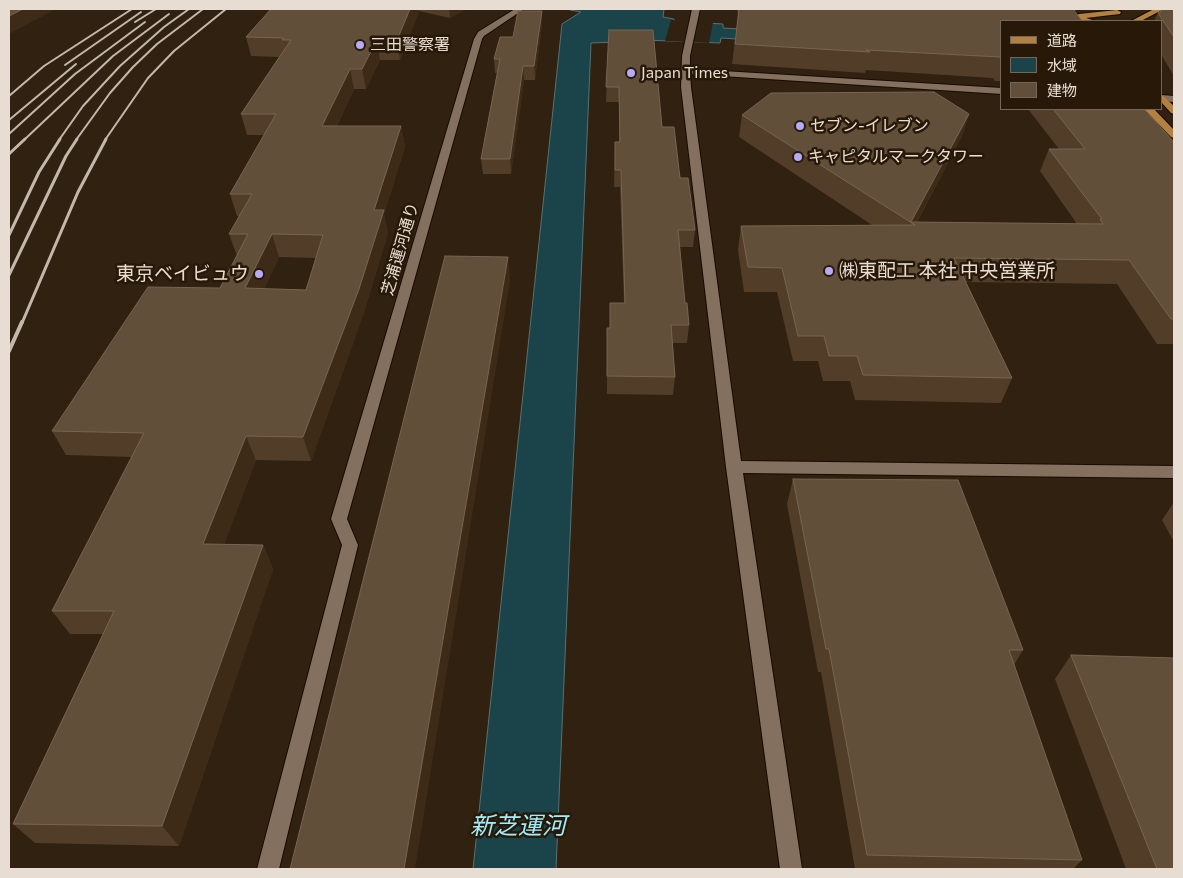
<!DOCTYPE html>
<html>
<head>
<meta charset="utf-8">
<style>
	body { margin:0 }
	#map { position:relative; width:1183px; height:878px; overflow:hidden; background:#312111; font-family:Commissioner,"Noto Sans JP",sans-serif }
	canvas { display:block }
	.frame { position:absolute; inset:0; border:10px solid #e8ddd3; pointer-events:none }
	.legend { position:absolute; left:1000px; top:20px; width:162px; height:90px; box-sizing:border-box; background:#271807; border:1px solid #746759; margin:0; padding:6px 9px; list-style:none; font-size:15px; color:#e8ddd3 }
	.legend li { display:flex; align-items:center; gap:10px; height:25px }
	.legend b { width:25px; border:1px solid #746759 }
</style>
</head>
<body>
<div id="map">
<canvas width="1183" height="878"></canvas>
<div class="frame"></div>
<ul class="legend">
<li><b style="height:6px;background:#b28041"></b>道路</li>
<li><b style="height:14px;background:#1a434a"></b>水域</li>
<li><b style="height:14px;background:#624f3a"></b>建物</li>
</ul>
</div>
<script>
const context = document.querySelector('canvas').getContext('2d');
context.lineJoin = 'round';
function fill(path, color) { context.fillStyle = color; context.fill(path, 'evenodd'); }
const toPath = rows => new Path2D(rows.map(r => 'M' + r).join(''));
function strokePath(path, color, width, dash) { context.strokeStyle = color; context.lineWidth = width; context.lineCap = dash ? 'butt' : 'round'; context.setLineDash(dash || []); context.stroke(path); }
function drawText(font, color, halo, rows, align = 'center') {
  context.font = font + ' Commissioner,"Noto Sans JP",sans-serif'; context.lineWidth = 5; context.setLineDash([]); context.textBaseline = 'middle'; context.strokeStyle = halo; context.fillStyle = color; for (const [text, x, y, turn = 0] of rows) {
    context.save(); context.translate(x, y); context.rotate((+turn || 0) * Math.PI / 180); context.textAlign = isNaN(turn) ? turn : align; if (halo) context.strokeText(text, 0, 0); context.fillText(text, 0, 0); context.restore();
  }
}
const water = toPath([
	[572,9,664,9,663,17,674,19,674,21,723,24,723,28,1002,44,1002,55,721,38,720,43,619,39,618,42,591,43,556,869,473,869,562,24,581,12,570,10,572,9]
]);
fill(water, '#1a434a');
strokePath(water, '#587173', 1);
fill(toPath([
	[671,20,713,22,709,43,665,41]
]), '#312111');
const minor = toPath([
	[515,9,524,9,484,36,482,39,347,519,358,545,279,869,257,869,342,545,331,519,474,39,478,32,515,9],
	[692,9,700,9,690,56,690,69,1002,88,1002,94,690,74,691,87,741,461,1174,466,1174,478,743,473,802,869,780,869,726,467,681,87,682,56,692,9],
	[1162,95,1174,96,1174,102,1162,101,1162,95]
]);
const major = toPath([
	[1154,9,1164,9,1141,21,1131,21,1154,9],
	[1117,10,1121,12,1120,14,1086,18,1096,21,1079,21,1058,16,1062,14,1075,16,1079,14,1117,10],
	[1162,95,1174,106,1174,114,1171,113,1162,103,1162,95],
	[1144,109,1154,109,1174,130,1174,138,1171,137,1144,109]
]);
strokePath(minor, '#180a00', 2);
strokePath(major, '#180a00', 2);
fill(minor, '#84705e');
fill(major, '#b28041');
strokePath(toPath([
	[135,22,156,9],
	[65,65,141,12],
	[9,96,44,66,132,9],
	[9,120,76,64],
	[9,134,75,74,145,22],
	[24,140,113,56,169,14],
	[59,140,83,106,120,66,164,27,189,9],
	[76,140,110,93,133,67,157,44,203,9],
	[105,140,148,78,174,51,226,9]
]), '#c4b8ad', 2);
strokePath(toPath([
	[9,154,25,139],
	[9,235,39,172,60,139],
	[9,275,66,156,77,139],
	[22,323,78,192,106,139]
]), '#c4b8ad', 3);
strokePath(toPath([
	[9,351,22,322]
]), '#c4b8ad', 4);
fill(toPath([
	[271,9,466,9,450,18,419,11,400,60,380,60,366,89,354,89,337,126,401,126,405,147,384,214,388,233,364,312,311,461,256,460,224,544,263,545,273,569,179,846,35,843,13,824,103,634,70,634,52,611,132,457,66,455,52,431,220,288,237,256,229,234,239,216,237,216,230,194,264,135,247,135,241,114,279,57,251,56,246,37],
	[279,257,316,258,306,290,264,289],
	[737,9,1079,9,1074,11,1002,21,1002,81,995,81,993,78,866,70,865,73,732,64,738,16],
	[1174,9,1174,76,1162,56,1162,21,1154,21,1158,13],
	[542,24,535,80,524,80,511,174,483,174,481,159,497,73,495,73,494,59],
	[609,30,662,127,680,178,695,230,693,247,680,247,685,303,689,325,687,343,672,343,675,377,673,395,607,394,607,328,610,328,624,303,620,187,614,187,615,142,619,142,619,102,606,102],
	[1028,109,1144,109,1174,142,1174,344,1157,344,1117,284,966,282,1012,378,1001,403,855,400,850,381,823,381,818,361,793,361,777,292,744,292,738,250,741,226,872,225,739,137,742,115,969,114,962,136,917,222,1077,224,1040,171,1049,149,1059,149],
	[793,479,1023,650,1014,665,1082,860,1073,869,855,869,821,672,818,672,787,504],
	[1174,502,1174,542,1162,520],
	[1071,655,1174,869,1126,869,1055,679]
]), '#523e28');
fill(toPath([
	[23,9,56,9,9,34,9,16],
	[410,9,419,9,419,11,400,60,397,40],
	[449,9,466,9,450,18],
	[542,11,542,24,535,80,534,66],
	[377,40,380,60,366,89,362,69],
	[523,66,524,80,511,174,510,159],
	[350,69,354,89,327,147,322,126],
	[969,114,962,136,915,225,911,222],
	[401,126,405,147,384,214,388,233,364,312,311,461,303,437],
	[272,234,279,257,253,312,245,288],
	[508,257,510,281,415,869,404,869],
	[246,436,256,460,215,568,203,544],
	[263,545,273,569,179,846,162,826]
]), '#3e2b17');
const building = toPath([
	[9,9,23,9,9,16,9,9],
	[271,9,410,9,397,40,377,40,362,69,350,69,322,126,401,126,374,210,384,210,359,289,303,437,246,436,203,544,263,545,162,826,13,824,114,611,52,611,144,433,52,431,148,287,220,288,248,234,229,234,252,194,230,194,276,114,241,114,291,40,282,40,284,38,246,37,271,9],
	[272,234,323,235,306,290,245,288,272,234],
	[739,9,1073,9,1082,21,1002,21,1002,60,1000,57,866,50,870,52,735,44,739,9],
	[1165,9,1174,9,1174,37,1158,13,1165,9],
	[518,11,542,11,534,66,523,66,510,159,481,159,500,59,494,59,500,37,513,37,518,11],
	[609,30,653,30,662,127,674,127,680,178,688,178,695,230,678,230,685,303,687,303,689,325,671,325,675,377,607,376,607,328,610,328,610,303,625,303,621,170,615,170,615,142,620,142,619,87,606,87,609,30],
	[934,92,969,114,911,222,1103,224,1100,219,1102,219,1049,149,1085,149,1053,109,1144,109,1174,142,1174,319,1171,319,1129,260,954,258,1012,378,863,375,857,356,829,356,824,336,798,336,782,268,748,267,741,226,915,225,742,115,771,93,934,92],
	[445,256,508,257,404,869,290,869,445,256],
	[793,479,958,480,1023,650,1009,650,1082,860,867,855,829,649,826,649,793,479],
	[1071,655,1174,658,1174,869,1157,869,1071,655]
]);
fill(building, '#624f3a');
strokePath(building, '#776552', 1);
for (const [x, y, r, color] of [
	[360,45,5,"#b7abf7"],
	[631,73,5,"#b7abf7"],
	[800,126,5,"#b7abf7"],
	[798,157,5,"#b7abf7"],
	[829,271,5,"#b7abf7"],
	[259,274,5,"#b7abf7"]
]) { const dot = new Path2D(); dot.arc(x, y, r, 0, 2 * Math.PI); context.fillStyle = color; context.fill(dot); strokePath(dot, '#271807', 2); }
drawText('16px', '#e8ddd3', '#271807', [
	["三田警察署",370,45],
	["Japan Times",641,73],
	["セブン-イレブン",810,126],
	["キャピタルマークタワー",808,157]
], 'left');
drawText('16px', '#e8ddd3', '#271807', [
	["芝浦運河通り",400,249,-74]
]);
drawText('19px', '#e8ddd3', '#271807', [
	["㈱東配工 本社 中央営業所",839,271],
	["東京ベイビュウ",249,274,"right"]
], 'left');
drawText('italic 24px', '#a1edfb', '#271807', [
	["新芝運河",518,826]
]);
</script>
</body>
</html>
